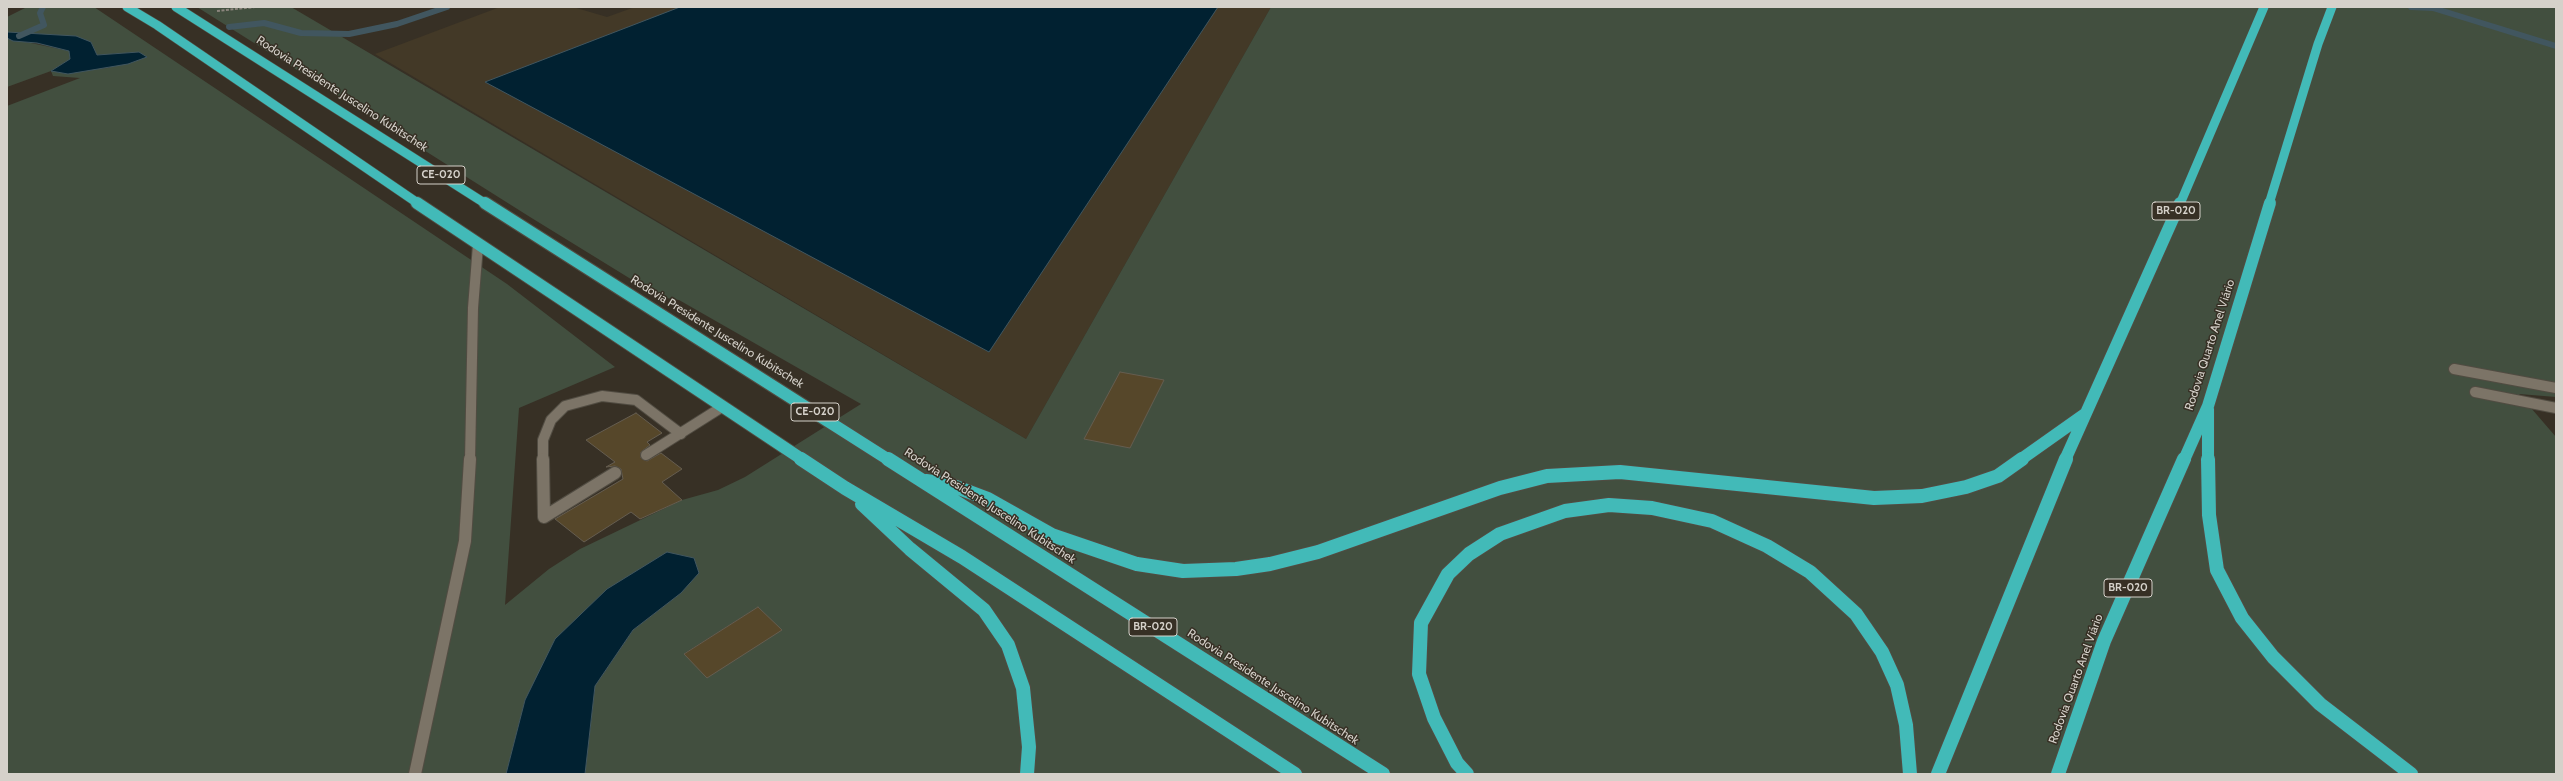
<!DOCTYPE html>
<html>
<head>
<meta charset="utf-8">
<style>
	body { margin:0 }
	#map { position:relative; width:2563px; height:781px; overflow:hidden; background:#373025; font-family:Cabin,sans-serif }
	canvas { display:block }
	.frame { position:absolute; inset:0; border:8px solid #d5d1ca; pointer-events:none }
</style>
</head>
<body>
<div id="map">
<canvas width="2563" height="781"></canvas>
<div class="frame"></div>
</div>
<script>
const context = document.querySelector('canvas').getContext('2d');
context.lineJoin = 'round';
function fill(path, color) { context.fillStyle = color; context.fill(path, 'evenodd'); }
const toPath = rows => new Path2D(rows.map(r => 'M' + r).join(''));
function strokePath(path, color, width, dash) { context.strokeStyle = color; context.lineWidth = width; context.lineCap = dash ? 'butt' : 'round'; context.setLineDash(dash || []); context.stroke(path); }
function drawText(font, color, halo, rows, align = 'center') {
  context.font = font + ' Cabin,sans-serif'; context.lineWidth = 3; context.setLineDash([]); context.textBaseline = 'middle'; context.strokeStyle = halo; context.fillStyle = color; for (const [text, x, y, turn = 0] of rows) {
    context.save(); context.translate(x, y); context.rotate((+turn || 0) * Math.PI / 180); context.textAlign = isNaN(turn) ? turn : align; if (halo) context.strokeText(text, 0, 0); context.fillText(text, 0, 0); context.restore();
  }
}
fill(toPath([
	[500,7,573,7,607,17,635,7,1271,7,1026,439,375,54]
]), '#433927');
fill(toPath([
	[27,7,94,7,507,284,615,367,519,408,505,605,549,569,580,549,682,500,718,490,745,477,861,404,679,300,660,297,530,217,197,7,291,7,1026,439,1271,7,2556,7,2556,397,2519,394,2556,437,2556,774,585,774,595,686,633,630,681,593,525,700,506,774,7,774,7,106,80,78,53,76,51,71,7,87,7,38,69,51,70,59,51,71,108,68,139,52,97,55,91,42,7,32,7,17],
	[758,607,781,630,685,654,685,653]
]), '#424f3f');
const water = toPath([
	[680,7,1218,7,989,352,485,82,680,7],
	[7,32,76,36,91,42,97,55,139,52,147,57,128,64,68,74,51,71,70,59,69,51,37,43,13,41,7,38,7,32],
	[667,552,694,558,699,573,681,593,633,630,595,686,585,774,506,774,525,700,555,639,607,589,667,552]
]);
fill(water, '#012131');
strokePath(water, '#41565f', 1);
strokePath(toPath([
	[2411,7,2433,8,2556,46],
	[229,27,264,23,301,33,349,34,397,24,447,7],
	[19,36,44,25,40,13,43,7]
]), '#41565f', 6);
const building = toPath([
	[1120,372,1164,380,1130,448,1084,439,1120,372],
	[636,413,662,433,647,442,650,445,641,452,641,458,647,461,661,453,682,469,662,482,682,500,640,519,631,512,584,542,555,519,623,479,621,469,615,466,606,467,615,462,586,440,636,413],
	[758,607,782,630,707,678,684,654,758,607]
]);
fill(building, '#56472a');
strokePath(building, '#655d50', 1);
const laneFar1 = toPath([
	[646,455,722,407],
	[470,460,473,308,478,245],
	[543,460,543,440,551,420,565,406,602,396,636,400,681,434]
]);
const lane = toPath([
	[543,459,544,517],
	[544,517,615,473],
	[415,774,465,541,470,459]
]);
const street = toPath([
	[2454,369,2556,388],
	[2475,392,2556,408]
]);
const highwayFar2 = toPath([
	[127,7,157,25,419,204],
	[176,7,486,204],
	[2180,204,2264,7],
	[2269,204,2318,44,2332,7]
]);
const highwayFar1 = toPath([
	[417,203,803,460],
	[485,203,889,460],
	[2208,409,2208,460],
	[2020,460,2085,414],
	[2065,460,2180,203],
	[2184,460,2208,406,2270,203]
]);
const highway = toPath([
	[801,459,845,488,962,557,1295,774],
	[888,459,1383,774],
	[2208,459,2209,515,2217,570,2242,618,2273,657,2320,704,2411,774],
	[926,481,948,484,988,499,1052,535,1137,564,1183,571,1236,569,1270,564,1318,552,1500,488,1547,476,1620,472,1874,498,1922,496,1966,487,1998,476,2022,459],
	[862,504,910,549,984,610,1008,645,1023,688,1029,747,1027,774],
	[1467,774,1457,763,1434,718,1419,674,1421,623,1448,574,1469,554,1500,534,1565,511,1609,505,1652,508,1712,521,1767,546,1810,572,1856,614,1882,652,1897,685,1906,725,1910,774],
	[1938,774,2066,459],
	[2058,774,2104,641,2184,459]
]);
strokePath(laneFar1, '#514c42', 12);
strokePath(lane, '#514c42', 14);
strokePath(street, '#514c42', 12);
strokePath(highwayFar2, '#514c42', 10);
strokePath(highwayFar1, '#514c42', 14);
strokePath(highway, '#514c42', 16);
strokePath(toPath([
	[217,11,255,7]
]), '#8b857d', 2, [3, 1.5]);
strokePath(laneFar1, '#7c7467', 10);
strokePath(lane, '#7c7467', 12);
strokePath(street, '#7c7467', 10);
strokePath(highwayFar2, '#42bab8', 9);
strokePath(highwayFar1, '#42bab8', 12);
strokePath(highway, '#42bab8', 14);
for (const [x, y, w] of [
	[441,175,48],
	[2176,211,48],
	[815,412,48],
	[2128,588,48],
	[1153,627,48]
]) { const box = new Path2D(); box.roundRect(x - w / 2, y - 9, w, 18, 3); context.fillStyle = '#373025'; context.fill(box); strokePath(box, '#d5d1ca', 1); }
drawText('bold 11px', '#d5d1ca', null, [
	["CE-020",441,175],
	["BR-020",2176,211],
	["CE-020",815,412],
	["BR-020",2128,588],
	["BR-020",1153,627]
]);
drawText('12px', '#d5d1ca', '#373025', [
	["Rodovia Presidente Juscelino Kubitschek",342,94,33],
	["Rodovia Presidente Juscelino Kubitschek",717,332,32],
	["Rodovia Quarto Anel Viário",2210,345,-72],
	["Rodovia Presidente Juscelino Kubitschek",990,506,33],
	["Rodovia Quarto Anel Viário",2076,679,-70],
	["Rodovia Presidente Juscelino Kubitschek",1273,687,33]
]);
</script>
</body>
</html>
